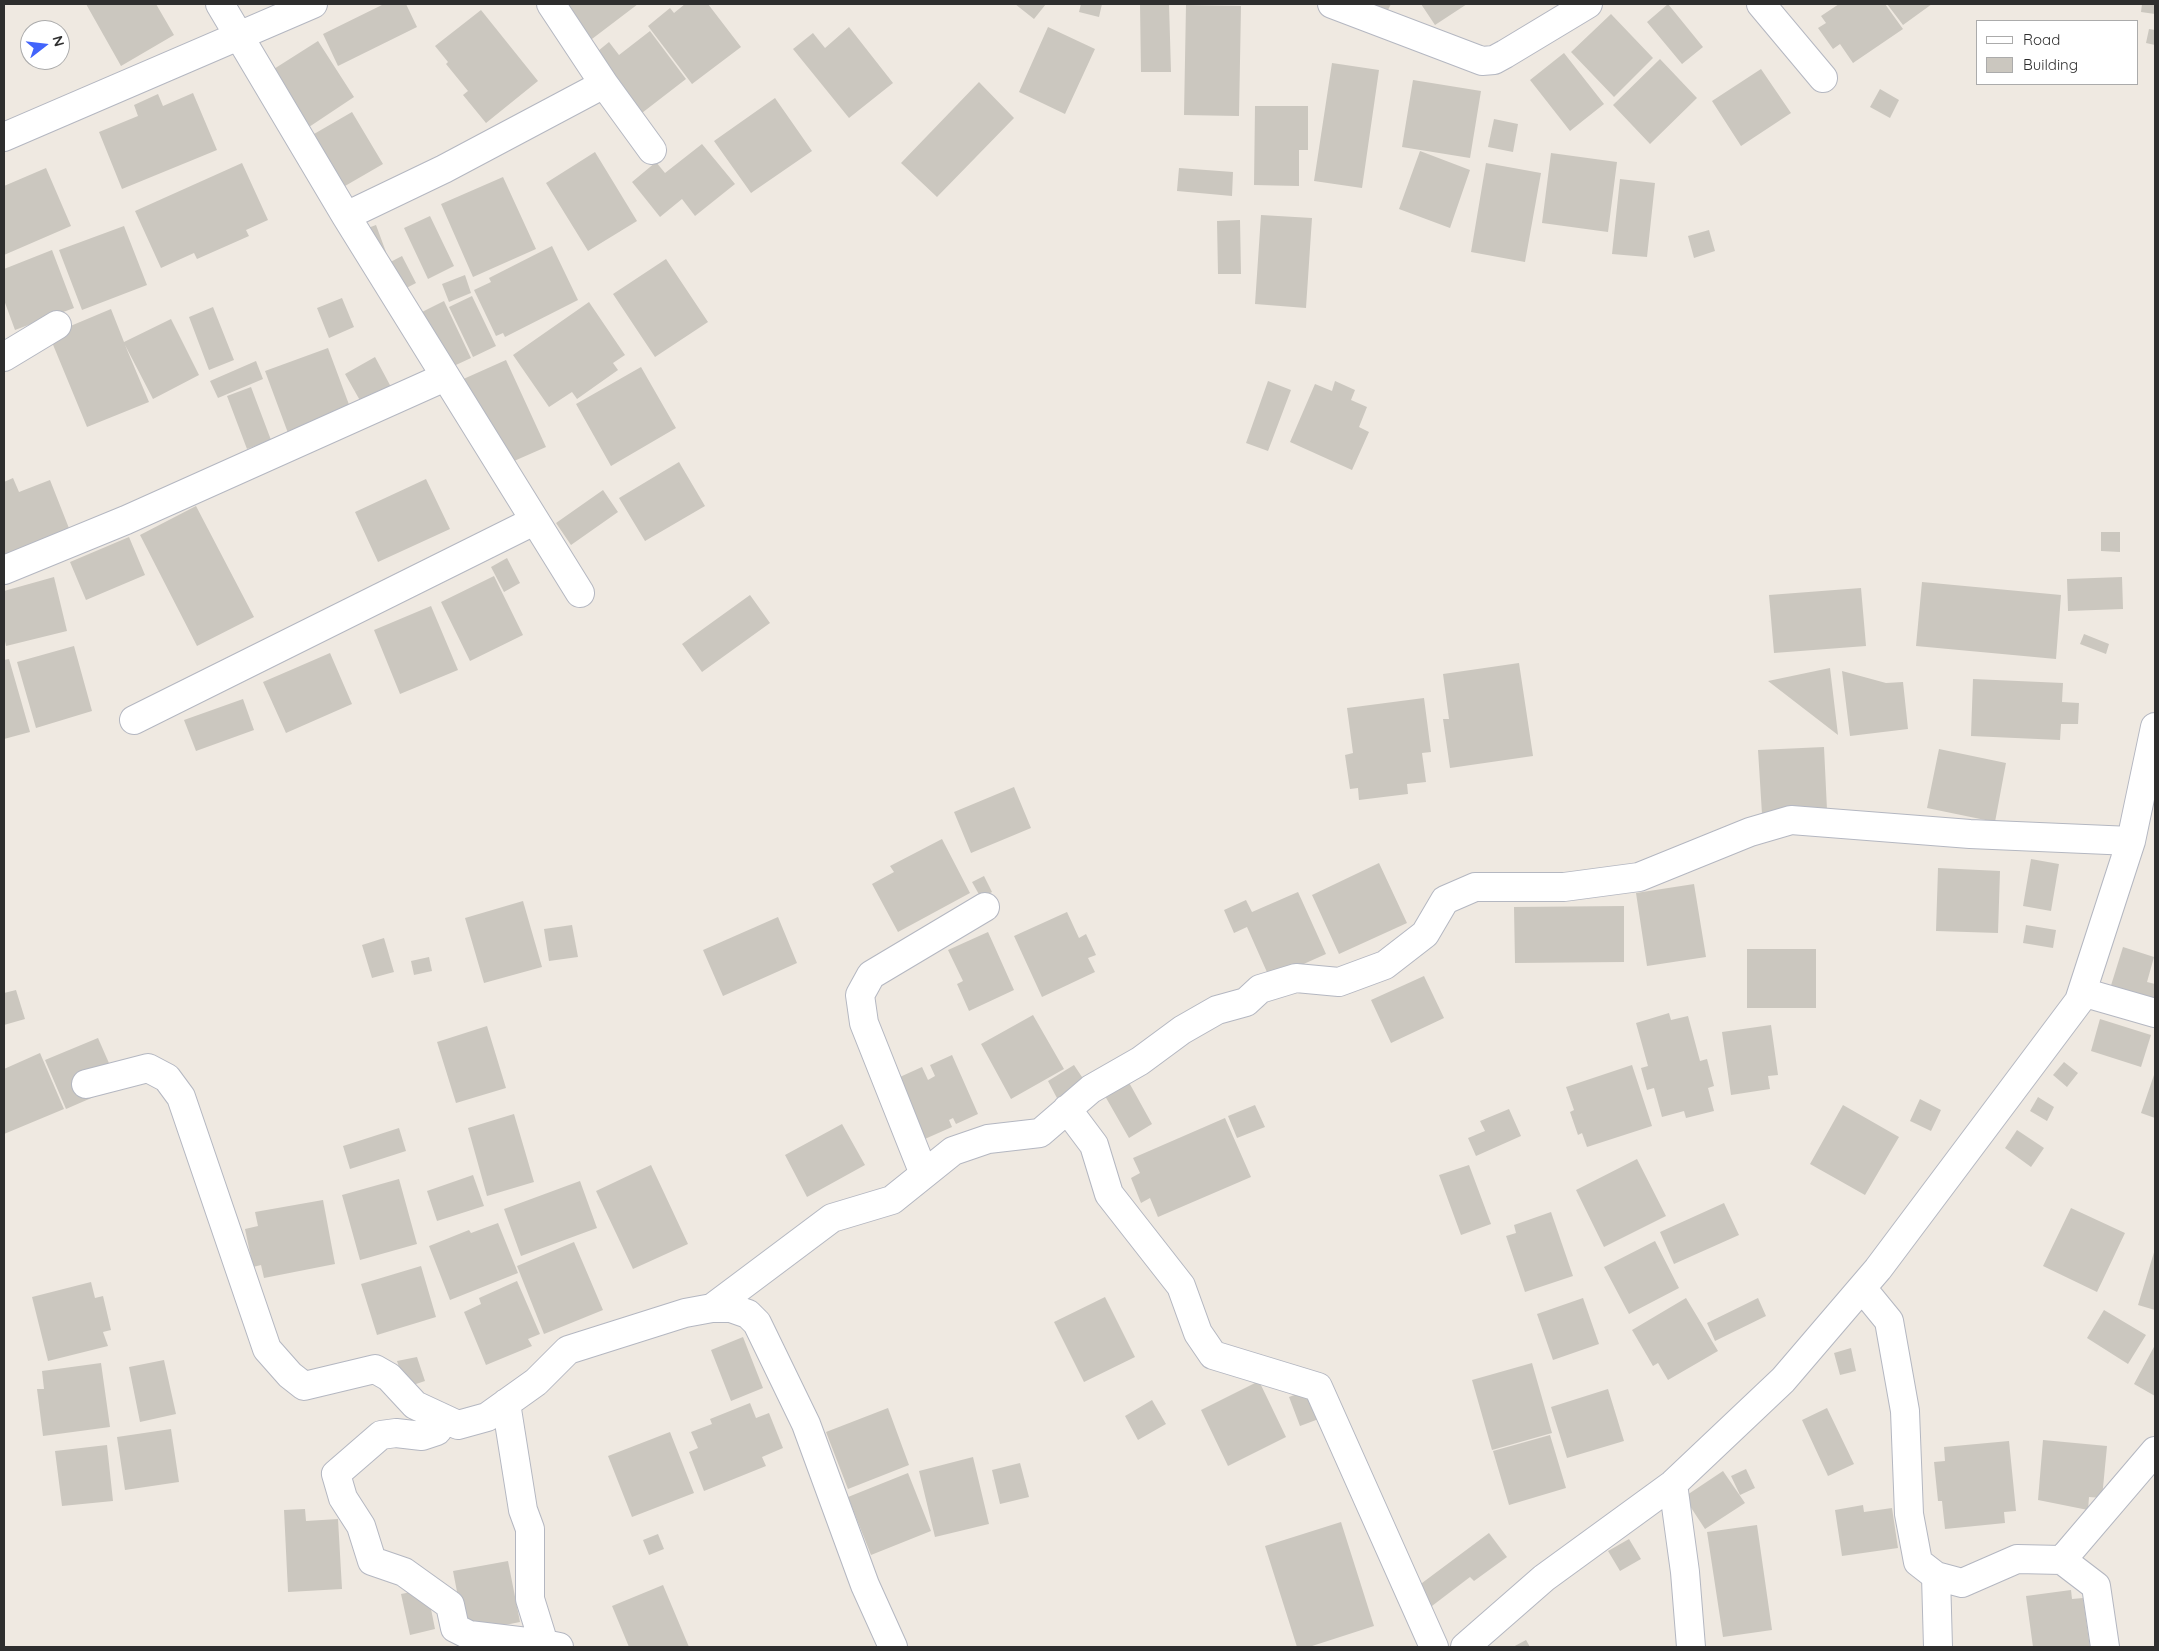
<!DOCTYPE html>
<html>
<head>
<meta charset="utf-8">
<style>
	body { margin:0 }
	#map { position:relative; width:2159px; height:1651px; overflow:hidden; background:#efe9e1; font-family:Quicksand,sans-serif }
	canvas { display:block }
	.frame { position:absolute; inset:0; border:5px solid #2e2e2e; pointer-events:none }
	.legend { position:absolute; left:1976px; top:20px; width:162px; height:65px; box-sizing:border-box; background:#fff; border:1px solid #ababab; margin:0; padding:6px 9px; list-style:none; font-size:15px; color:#2e2e2e }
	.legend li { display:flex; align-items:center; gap:10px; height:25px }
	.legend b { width:25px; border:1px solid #ababab }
	.north { position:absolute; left:20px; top:20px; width:50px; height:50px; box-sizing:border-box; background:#fff; border:1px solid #ababab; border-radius:50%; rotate:74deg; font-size:14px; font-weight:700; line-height:20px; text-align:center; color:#2e2e2e }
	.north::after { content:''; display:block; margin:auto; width:18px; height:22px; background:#4264fb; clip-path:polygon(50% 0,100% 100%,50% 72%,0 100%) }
</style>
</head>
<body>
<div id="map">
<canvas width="2159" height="1651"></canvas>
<div class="frame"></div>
<ul class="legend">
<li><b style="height:6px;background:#fff"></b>Road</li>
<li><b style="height:14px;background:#cbc7bf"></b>Building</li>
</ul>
<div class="north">N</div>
</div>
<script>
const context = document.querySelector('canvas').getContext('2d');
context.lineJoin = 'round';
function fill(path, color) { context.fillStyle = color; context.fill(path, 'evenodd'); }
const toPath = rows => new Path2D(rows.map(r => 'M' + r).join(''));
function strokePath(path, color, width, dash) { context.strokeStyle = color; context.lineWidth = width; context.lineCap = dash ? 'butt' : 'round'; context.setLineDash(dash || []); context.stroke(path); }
fill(toPath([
	[86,4,156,4,174,35,121,66],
	[384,4,406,4,417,27,338,66,323,34],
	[560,4,638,4,588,42],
	[685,4,708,4,741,47,692,84,648,26,670,8,674,13],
	[1015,4,1046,4,1034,19],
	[1081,4,1102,4,1099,17,1079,12],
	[1140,4,1169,4,1171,72,1141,72],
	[1347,4,1391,4,1383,20],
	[1421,4,1467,4,1435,25],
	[1668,4,1703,47,1682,64,1647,22],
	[1839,4,1885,4,1903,29,1853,63,1840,44,1833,49,1818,28,1826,23,1821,16],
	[1887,4,1932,4,1903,25],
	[2142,4,2155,4,2155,14,2141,12],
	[1186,5,1241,6,1239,116,1184,115],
	[481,10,538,81,486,123,463,95,468,91,446,64,448,62,435,46],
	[1611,14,1653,58,1614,97,1571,52],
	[849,27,893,83,849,118,793,49,813,33,825,48],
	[1048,27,1095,49,1065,114,1019,92],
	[2149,29,2155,30,2155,45,2146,43],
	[650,31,686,79,638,116,592,56,609,42,619,55],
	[318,41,354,97,303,131,266,74],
	[1564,53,1604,104,1570,131,1530,80],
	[1660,59,1697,98,1650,144,1613,105],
	[1332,63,1379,70,1362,188,1314,181],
	[1761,69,1791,113,1741,146,1712,101],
	[1413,80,1481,91,1470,158,1402,147],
	[979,82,1014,118,937,197,901,163],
	[1880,89,1899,100,1890,118,1870,107],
	[193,93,217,150,122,189,99,132,138,116,134,105,158,94,163,106],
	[775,98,812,151,751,193,714,141],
	[1255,106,1308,106,1308,150,1299,150,1299,186,1254,185],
	[352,112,383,164,326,197,295,145],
	[1494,119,1518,124,1513,152,1488,147],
	[702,144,735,184,695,216,682,199,660,217,632,182,656,162,665,173],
	[1420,151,1470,170,1450,228,1399,209],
	[595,152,637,221,588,251,546,183],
	[1551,153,1617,162,1608,232,1542,223],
	[242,163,268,220,246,230,249,236,197,259,194,253,161,268,135,211],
	[1486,163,1541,173,1525,262,1471,252],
	[46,168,71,226,4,255,4,186],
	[1179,168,1233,172,1232,196,1177,191],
	[503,177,536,249,473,277,441,204],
	[1620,179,1655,183,1647,257,1612,254],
	[1261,215,1312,218,1306,308,1255,304],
	[430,216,454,266,428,279,404,228],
	[1240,220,1241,274,1218,274,1217,221],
	[376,225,386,252,367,259,357,232],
	[124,226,147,285,82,310,59,250],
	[1709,230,1715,251,1694,258,1688,236],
	[552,246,578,300,505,337,503,333,496,336,474,290,491,282,489,278],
	[52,250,74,308,15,330,4,300,4,269],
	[402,256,416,283,389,297,375,270],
	[666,259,708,322,655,357,613,294],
	[465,275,471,293,449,302,442,284],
	[472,296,496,346,473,357,449,307],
	[342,298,354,327,329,338,317,308],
	[444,301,471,358,430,377,404,321],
	[589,302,625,355,613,363,618,370,577,399,572,392,549,407,513,355],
	[213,307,234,360,209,370,189,317],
	[111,309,124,342,171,319,199,375,153,399,125,345,149,402,87,427,49,335],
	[328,348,351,410,288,433,265,371],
	[375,357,391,387,362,404,345,374],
	[506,360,546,447,489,472,450,385],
	[256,361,263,379,218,398,210,381],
	[641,367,676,428,611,466,576,404],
	[1268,381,1291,390,1268,451,1246,443],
	[1335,381,1355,390,1351,400,1367,407,1359,427,1369,432,1352,470,1290,442,1315,384,1332,391],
	[251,387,271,440,247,449,227,396],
	[679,462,705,506,645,541,619,498],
	[13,478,19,492,50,480,76,546,4,574,4,482],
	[426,479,450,529,378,562,355,512],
	[603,490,618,512,571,545,556,523],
	[196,506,254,617,197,646,140,535],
	[2101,532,2120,532,2120,552,2101,551],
	[129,537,145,575,86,600,70,562],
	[507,558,520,583,504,592,491,567],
	[494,576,523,635,470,661,441,602],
	[54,577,67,631,6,646,4,636,4,591],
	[2122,577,2123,609,2068,611,2067,579],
	[1922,582,2061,595,2056,659,1916,646],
	[1861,588,1866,646,1774,653,1769,595],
	[750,595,770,623,702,672,682,644],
	[431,606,458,670,400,694,374,630],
	[2084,634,2109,644,2106,654,2080,644],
	[74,646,92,711,36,728,17,662],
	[330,653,352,704,286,733,263,682],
	[9,659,30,732,4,739,4,660],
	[1519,663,1533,756,1450,768,1443,719,1449,719,1443,674],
	[1830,668,1838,735,1768,681],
	[1842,671,1886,683,1903,682,1908,729,1850,736],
	[1973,679,2063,683,2062,702,2079,703,2078,724,2061,724,2060,740,1971,736],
	[1424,698,1431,752,1422,753,1426,782,1407,784,1408,794,1359,800,1358,788,1350,789,1345,755,1353,753,1347,708],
	[243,699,254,730,196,751,184,720],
	[1824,747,1827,810,1762,814,1758,750],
	[1939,749,2006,763,1995,822,1927,808],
	[1014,787,1031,828,971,853,954,812],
	[942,839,970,893,898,932,872,884,894,872,890,866],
	[2031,859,2059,864,2051,911,2023,906],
	[1379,863,1407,923,1339,954,1312,895],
	[1938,868,2000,871,1998,933,1936,931],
	[984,876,992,892,981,898,972,882],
	[1694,884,1706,957,1647,966,1636,893],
	[1298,892,1326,954,1270,979,1247,927,1234,933,1224,910,1246,900,1252,912],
	[523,901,542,967,484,983,465,918],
	[1624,906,1624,962,1515,963,1514,907],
	[1067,912,1079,938,1086,934,1096,955,1088,958,1095,972,1042,997,1014,936],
	[778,917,797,963,723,996,703,950],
	[572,925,578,957,549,961,544,929],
	[2026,925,2056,930,2053,948,2023,943],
	[988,932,1014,990,969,1011,957,984,963,981,948,950],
	[384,938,394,972,372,978,362,945],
	[2123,947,2154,957,2147,982,2155,984,2155,1010,2108,995],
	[1747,949,1816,949,1816,1008,1747,1008],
	[429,957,432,971,414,975,411,961],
	[1424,976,1444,1018,1391,1043,1371,1000],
	[16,990,25,1019,4,1025,4,993],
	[1669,1013,1671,1020,1688,1016,1700,1061,1707,1059,1714,1086,1708,1088,1714,1111,1686,1118,1684,1111,1662,1117,1654,1088,1647,1090,1641,1068,1648,1066,1636,1023],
	[1033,1015,1064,1069,1011,1099,981,1044],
	[2100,1019,2151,1035,2141,1067,2091,1051],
	[1771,1025,1778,1075,1768,1076,1770,1089,1731,1095,1722,1032],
	[487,1026,506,1088,456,1103,437,1042],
	[98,1038,119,1086,66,1109,45,1060],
	[40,1053,64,1109,4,1134,4,1069],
	[952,1055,978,1114,956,1124,953,1118,949,1120,952,1127,918,1142,891,1081,922,1067,928,1080,935,1076,930,1065],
	[2064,1062,2078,1073,2067,1087,2053,1075],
	[1074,1065,1086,1083,1058,1100,1048,1081],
	[1632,1065,1652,1126,1587,1147,1582,1133,1578,1135,1570,1112,1574,1110,1566,1087],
	[1121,1068,1152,1124,1129,1138,1097,1082],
	[2155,1072,2155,1118,2141,1113],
	[2038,1097,2054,1107,2047,1121,2030,1111],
	[1920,1099,1941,1110,1931,1131,1910,1121],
	[1255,1105,1265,1127,1237,1138,1228,1116],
	[1843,1105,1899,1137,1865,1195,1810,1164],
	[1509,1109,1521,1136,1476,1156,1468,1138,1485,1131,1480,1121],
	[514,1114,534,1182,487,1196,468,1128],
	[1225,1118,1251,1177,1158,1217,1150,1198,1141,1203,1131,1178,1140,1173,1133,1158],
	[842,1124,865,1165,807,1197,785,1155],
	[399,1128,406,1151,350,1169,343,1146],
	[2017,1130,2044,1148,2031,1167,2005,1148],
	[1637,1159,1666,1216,1604,1247,1576,1190],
	[651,1165,688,1244,633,1269,596,1191],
	[1469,1165,1491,1224,1461,1235,1439,1175],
	[473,1175,484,1206,437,1221,427,1191],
	[399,1179,417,1244,360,1260,342,1195],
	[580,1181,597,1228,521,1256,504,1209],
	[323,1200,335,1264,264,1278,261,1265,253,1267,245,1229,258,1226,255,1212],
	[1724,1203,1739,1235,1674,1264,1660,1232],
	[2071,1208,2125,1233,2097,1292,2043,1266],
	[1551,1212,1573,1276,1525,1292,1506,1236,1516,1233,1514,1225],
	[498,1223,518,1273,450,1300,429,1246,469,1230,471,1233],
	[1655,1241,1679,1288,1629,1314,1604,1267],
	[574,1242,603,1310,544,1334,517,1266],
	[2155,1249,2155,1310,2138,1305],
	[421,1266,436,1317,377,1335,361,1284],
	[517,1281,540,1334,528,1339,532,1346,486,1365,464,1312,481,1304,479,1298],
	[91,1282,95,1298,103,1296,111,1330,103,1332,108,1346,48,1361,32,1297],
	[1105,1297,1135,1357,1084,1382,1054,1322],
	[1583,1298,1599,1344,1553,1360,1537,1314],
	[1686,1298,1718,1351,1668,1380,1658,1363,1653,1366,1632,1330],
	[1758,1298,1766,1316,1715,1341,1707,1323],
	[2104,1310,2146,1335,2128,1364,2087,1338],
	[743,1337,763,1388,731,1401,711,1350],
	[2155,1345,2155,1396,2134,1384],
	[1851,1348,1856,1371,1840,1375,1834,1353],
	[417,1357,425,1381,410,1386,404,1382,397,1361],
	[164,1360,176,1414,140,1422,129,1367],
	[101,1363,110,1427,43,1436,37,1389,44,1389,42,1371],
	[1532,1363,1552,1433,1492,1450,1472,1380],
	[1259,1381,1286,1437,1228,1466,1201,1410],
	[1313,1388,1324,1417,1300,1426,1289,1397],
	[1608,1389,1624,1441,1567,1458,1551,1407],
	[1152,1400,1166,1424,1138,1440,1125,1416],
	[750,1403,756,1418,769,1413,783,1448,762,1457,766,1466,704,1491,689,1452,698,1448,691,1432,712,1424,710,1419],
	[888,1408,909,1465,848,1489,826,1432],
	[1827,1408,1854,1464,1828,1476,1802,1420],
	[171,1429,179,1482,125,1490,117,1437],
	[670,1432,694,1493,632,1517,608,1456],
	[1550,1435,1566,1488,1509,1505,1493,1451],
	[2043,1440,2107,1446,2102,1498,2089,1497,2088,1510,2038,1500],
	[2009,1441,2016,1511,2004,1512,2005,1523,1945,1529,1942,1501,1938,1501,1934,1462,1945,1461,1944,1447],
	[107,1445,113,1501,62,1506,55,1451],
	[973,1457,989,1524,935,1537,919,1471],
	[1020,1463,1029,1497,1000,1504,992,1470],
	[1746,1469,1755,1488,1740,1495,1731,1476],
	[1723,1471,1745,1503,1705,1529,1684,1497],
	[908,1473,931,1531,871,1555,848,1497],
	[1863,1505,1864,1512,1892,1508,1898,1548,1842,1556,1835,1510],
	[305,1509,306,1521,338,1519,342,1589,288,1592,284,1510],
	[1341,1522,1374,1626,1309,1647,1297,1647,1265,1546],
	[1757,1525,1772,1630,1723,1637,1707,1532],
	[1489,1533,1507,1557,1474,1581,1470,1577,1428,1609,1414,1589],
	[658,1534,664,1549,649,1555,643,1540],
	[1629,1539,1641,1559,1620,1571,1608,1551],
	[508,1561,520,1622,465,1633,453,1571],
	[663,1585,689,1647,629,1647,612,1606],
	[427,1589,435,1629,410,1635,401,1594],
	[2071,1590,2072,1599,2083,1598,2090,1647,2033,1647,2026,1596],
	[1526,1640,1530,1647,1513,1647]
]), '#cbc7bf');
const street = toPath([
	[220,4,346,216,580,593],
	[551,4,604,84,652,150],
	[1332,4,1482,61,1494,60,1505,54,1588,4],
	[1761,4,1823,78],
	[4,137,313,4],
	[346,216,444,169,604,84],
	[4,357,57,325],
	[4,570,126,520,445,377],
	[134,720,534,521],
	[2082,992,2155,1013],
	[86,1084,148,1068,167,1078,181,1097,267,1349,290,1375,304,1386,375,1369,389,1377,415,1405,458,1425,487,1417,536,1382,568,1350,685,1313,712,1308,731,1308,748,1314,757,1323,806,1424,865,1585,893,1647],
	[1067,1109,1094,1145,1109,1194,1181,1286,1198,1333,1213,1355,1318,1387,1434,1647],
	[924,1174,864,1023,860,995,871,975,985,907],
	[1862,1288,1889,1321,1905,1411,1909,1514,1918,1562,1936,1576,1962,1583,2017,1559,2062,1560,2096,1586,2105,1647],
	[712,1308,832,1218,892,1200,953,1151,988,1139,1040,1133,1091,1089,1140,1061,1182,1030,1217,1010,1246,1002,1260,989,1296,978,1339,982,1385,965,1425,934,1445,900,1475,887,1564,887,1639,877,1750,832,1791,820,1970,834,2131,841],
	[506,1403,523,1510,530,1529,530,1599,544,1644,559,1647],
	[445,1419,437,1431,422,1436,396,1433,381,1435,336,1474,343,1498,361,1526,372,1561,404,1572,450,1605,455,1628,469,1635,544,1644,544,1647],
	[1673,1484,1685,1572,1691,1647],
	[2062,1560,2155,1451],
	[1936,1576,1938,1647],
	[1465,1647,1544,1578,1673,1484,1783,1380,1878,1269,2079,1001,2131,841,2155,727]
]);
strokePath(street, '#b4b7c1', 30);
strokePath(street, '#fff', 28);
</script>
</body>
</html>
